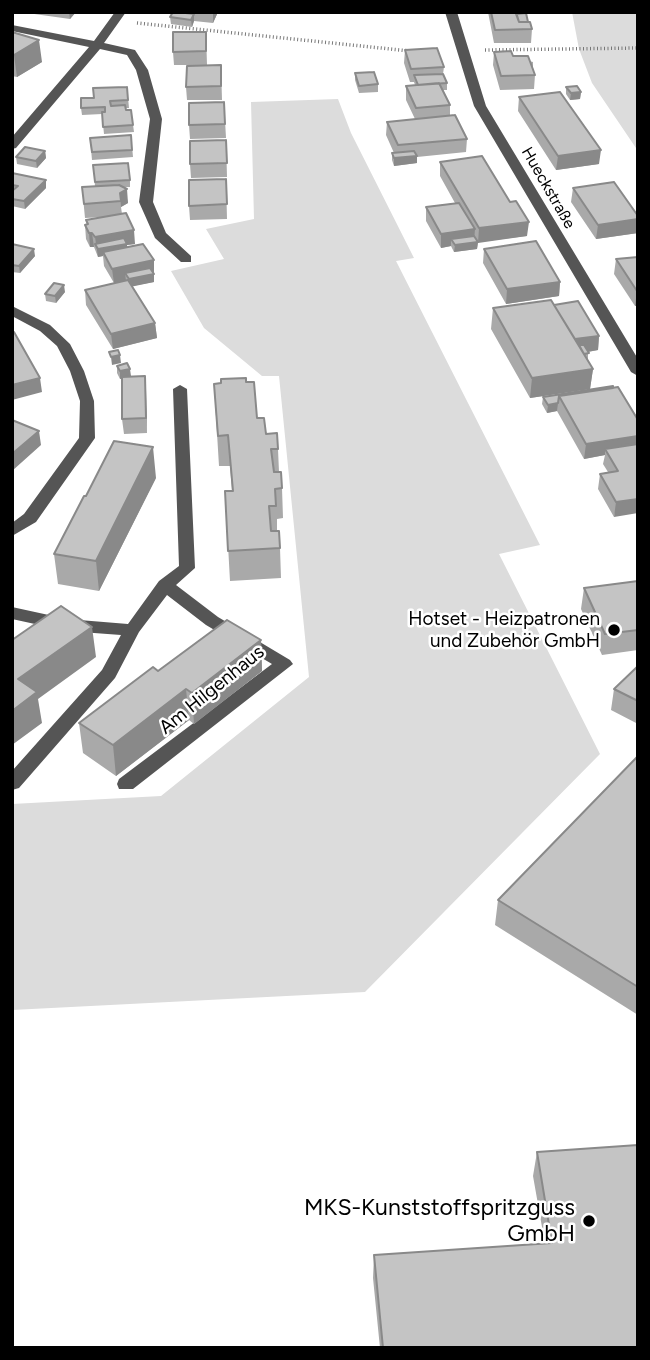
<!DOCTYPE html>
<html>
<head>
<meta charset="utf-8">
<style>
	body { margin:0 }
	#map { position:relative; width:650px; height:1360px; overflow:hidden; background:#fff; font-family:Figtree,sans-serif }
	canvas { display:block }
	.frame { position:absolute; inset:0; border:14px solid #000; pointer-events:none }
</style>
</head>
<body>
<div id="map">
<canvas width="650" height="1360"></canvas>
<div class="frame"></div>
</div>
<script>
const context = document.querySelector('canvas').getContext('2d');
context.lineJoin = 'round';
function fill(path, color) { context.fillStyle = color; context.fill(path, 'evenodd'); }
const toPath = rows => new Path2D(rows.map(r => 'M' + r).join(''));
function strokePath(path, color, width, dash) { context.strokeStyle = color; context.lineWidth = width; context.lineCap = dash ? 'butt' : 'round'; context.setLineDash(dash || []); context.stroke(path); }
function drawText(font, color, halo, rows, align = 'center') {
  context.font = font + ' Figtree,sans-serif'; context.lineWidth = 5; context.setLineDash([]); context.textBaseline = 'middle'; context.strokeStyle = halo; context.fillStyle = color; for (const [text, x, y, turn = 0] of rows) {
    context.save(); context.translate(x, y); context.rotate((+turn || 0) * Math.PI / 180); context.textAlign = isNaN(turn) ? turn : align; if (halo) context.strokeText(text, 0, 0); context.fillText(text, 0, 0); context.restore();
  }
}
fill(toPath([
	[572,12,638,12,638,151,592,83,579,49],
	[338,99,351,133,414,258,396,261,540,545,499,554,600,754,365,992,12,1010,12,804,161,796,309,677,279,376,262,376,204,328,171,271,224,259,206,229,254,219,251,102]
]), '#dcdcdc');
strokePath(toPath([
	[137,23,410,51],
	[485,50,638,48]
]), '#777', 3.5, [1, 2.5]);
fill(toPath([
	[115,12,126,12,104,43,135,50,148,70,162,119,153,202,166,233,191,256,191,262,181,262,155,238,139,202,150,119,136,70,127,55,100,49,16,148,12,149,12,137,89,47,12,31,12,25,94,41,115,12],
	[445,12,457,12,486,106,638,359,638,376,631,372,474,106,445,12],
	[12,306,50,325,70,344,84,371,94,401,95,438,36,522,12,536,12,523,24,514,79,438,80,401,70,371,57,346,40,331,12,316,12,306],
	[180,385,187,389,195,568,176,585,218,617,290,660,293,664,133,789,119,789,117,784,119,779,272,664,206,625,167,595,139,632,115,678,19,788,12,790,12,771,102,670,121,635,67,631,12,619,12,607,67,619,128,624,159,581,179,566,173,389,180,385]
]), '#555');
fill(toPath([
	[20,12,76,12,70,19],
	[173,12,218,12,213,23,194,21,192,27,171,24,170,17],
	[488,12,516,12,528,22,532,29,531,43,494,43],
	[12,32,42,62,17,77,12,76],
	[206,32,207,65,174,65,173,52],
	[405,50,444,67,443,74,447,83,447,90,443,90,450,105,450,115,467,139,466,152,417,157,417,163,394,166,392,160,392,153,394,153,386,135,387,122,415,119,406,100,406,86,415,85,414,82,410,82,404,63],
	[494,52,533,62,533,68,535,75,534,89,500,90,493,65],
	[221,65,222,100,187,100,186,87],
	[355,73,378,84,378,92,359,93,355,80],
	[127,87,129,108,126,108,126,110,131,110,134,132,104,134,102,114,82,115,81,108,94,98],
	[566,87,581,92,580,99,570,100,566,94],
	[519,97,599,164,556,170,518,111],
	[224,102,226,138,190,139,189,125],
	[131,135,133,157,92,160,90,138],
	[226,140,227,177,191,178,190,164],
	[45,151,46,158,37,168,17,164,16,157],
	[440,162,527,236,478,242,477,249,454,252,451,246,441,248,426,221,426,207,455,203,440,176],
	[93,165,130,180,130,187,124,187,128,203,121,207,122,214,135,244,127,245,127,247,154,260,154,282,132,286,155,323,157,338,113,349,86,305,85,290,114,283,104,266,103,256,98,257,94,247,90,247,86,239,85,225,87,225,86,220,104,217,85,218,82,187,95,186],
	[12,173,46,188,25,209,12,206],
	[226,179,227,219,190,220,189,206],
	[573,188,638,233,596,239,571,202],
	[12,244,35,256,20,273,12,272],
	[484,249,560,282,559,296,506,304,483,263],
	[638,257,638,305,635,306,614,274,616,259],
	[65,292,56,303,46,301,45,294],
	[554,305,599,336,598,350,588,352,588,360,593,369,590,389,530,398,491,329,493,308],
	[117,366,131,376,145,376,147,433,124,434,122,419,122,378,120,379,117,373],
	[246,382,257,418,266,434,278,449,279,472,282,488,283,518,277,519,277,531,280,548,281,578,230,581,225,491,232,491,230,466,219,466,214,384],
	[613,386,638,420,614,517,598,489,600,474,608,472,603,464,605,455,584,459,557,411,547,413,542,404,543,397],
	[156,478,99,591,58,584,54,554],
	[638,581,638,650,602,655,581,609,584,588],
	[261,640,262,671,194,724,189,720,116,776,83,753,79,723,158,671],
	[638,666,638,724,611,710,614,689],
	[638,756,638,1015,495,925,498,900],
	[537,1152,638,1348,380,1348,373,1278,374,1255,545,1244,533,1176]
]), '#a9a9a9');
fill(toPath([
	[69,12,76,12,70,19],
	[213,12,218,12,213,23],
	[194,14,194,21,192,27,191,20],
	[39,40,42,62,17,77,14,55],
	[581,92,580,99,570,100,571,93],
	[601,150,599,164,556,170,558,156],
	[45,151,46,158,37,168,36,161],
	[417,156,417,163,394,166,394,158],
	[46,180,46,188,25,209,24,201],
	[127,189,128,203,121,207,120,193],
	[638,219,638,233,596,239,598,225],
	[529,222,527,236,478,243,479,228],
	[475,229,474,242,478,242,477,249,454,252,455,245,451,239,451,246,441,248,441,234],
	[134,230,135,244,127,245,128,252,103,252,103,256,98,257,95,237],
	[89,233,92,233,94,247,90,247],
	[34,249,35,256,20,273,19,266],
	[154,260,154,282,130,287,129,279,125,273,126,281,114,283,112,269],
	[560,282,559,296,506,304,507,289],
	[64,285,65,292,56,303,55,296],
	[637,291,638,305,635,306],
	[155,323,157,338,113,349,111,334],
	[599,336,598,350,575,354,572,340],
	[120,355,121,363,112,365,111,357],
	[130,369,131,376,120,379,120,371],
	[593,369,590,389,530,398,532,378],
	[145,376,146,390,147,433,146,418],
	[40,378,42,392,12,400,12,385],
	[558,403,557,411,547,413,548,405],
	[39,431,41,445,12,471,12,454],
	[638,436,638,450,622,445,621,453,605,449,605,455,584,459,586,444],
	[153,447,156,478,99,591,96,561],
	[638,499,638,513,614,517,616,502],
	[92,627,96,657,38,699,42,723,12,745,12,711,18,679],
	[261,640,262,671,194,724,192,693],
	[186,689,189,720,116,776,113,745]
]), '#898989');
const building = toPath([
	[173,12,177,12,194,14,191,20,170,17,173,12],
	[491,12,516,12,519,22,530,22,532,29,495,30,491,12],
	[526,13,528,22,519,22,516,14,526,13],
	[12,32,39,40,14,55,12,54,12,32],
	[173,32,206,32,206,51,173,52,173,32],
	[437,48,444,67,411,69,405,50,437,48],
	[511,51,513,56,528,56,535,75,501,76,494,52,511,51],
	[221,65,221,86,186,87,187,66,221,65],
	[374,72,378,84,359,86,355,73,374,72],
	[443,74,447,83,418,85,414,75,443,74],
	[439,83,450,105,416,108,406,86,439,83],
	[577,86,581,92,571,93,566,87,577,86],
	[127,87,128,100,110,101,111,106,125,105,126,110,131,110,133,125,103,127,102,112,105,112,105,107,81,108,81,98,94,98,93,88,127,87],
	[560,92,601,150,558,156,519,97,560,92],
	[224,102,225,124,189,125,189,103,224,102],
	[455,115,467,139,398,145,387,122,455,115],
	[131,135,132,150,92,152,90,138,131,135],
	[226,140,227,163,190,164,190,141,226,140],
	[25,147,45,151,36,161,16,157,25,147],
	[414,151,417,156,394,158,392,153,414,151],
	[482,156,510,202,516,201,529,222,479,228,440,162,482,156],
	[128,163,130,180,95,182,93,165,128,163],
	[12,173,46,180,24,201,12,199,12,191,18,186,12,185,12,173],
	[226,179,227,204,189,206,189,180,226,179],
	[614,182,638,216,638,219,598,225,573,188,614,182],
	[119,185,127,189,120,193,121,201,84,204,82,187,119,185],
	[459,203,475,229,441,234,426,207,459,203],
	[126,213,134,230,95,237,92,233,89,233,85,225,88,224,86,220,126,213],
	[474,236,478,242,455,245,451,239,474,236],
	[124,238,127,244,98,249,95,244,124,238],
	[536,241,560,282,507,289,484,249,536,241],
	[12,244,34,249,19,266,12,265,12,244],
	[143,244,154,260,112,269,103,252,143,244],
	[638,257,638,291,637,291,616,259,638,257],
	[150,268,154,274,129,279,125,273,150,268],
	[128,280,155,323,111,334,85,290,128,280],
	[54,283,64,285,55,296,45,294,54,283],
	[551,300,593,369,532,378,493,308,551,300],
	[578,301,599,336,575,339,554,305,578,301],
	[12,332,14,332,40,378,12,385,12,332],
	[579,345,584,345,589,353,584,354,579,345],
	[118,350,120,355,111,357,109,352,118,350],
	[127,363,130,369,120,371,117,366,127,363],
	[145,376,146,418,122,419,122,377,145,376],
	[246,378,246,382,254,382,257,418,264,418,266,434,277,433,278,449,271,449,274,472,281,472,282,488,275,489,276,506,269,506,271,531,279,531,280,548,228,551,225,491,233,491,228,435,218,436,214,384,221,383,221,379,246,378],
	[613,386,613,388,559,396,558,403,548,405,543,397,613,386],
	[618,387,638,420,638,436,586,444,559,396,618,387],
	[12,420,39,431,12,454,12,420],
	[114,441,153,447,96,561,54,554,84,496,86,496,114,441],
	[638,443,638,444,623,446,622,445,638,443],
	[638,444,638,499,616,502,600,474,618,471,605,449,638,444],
	[638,581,638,630,605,634,584,588,638,581],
	[61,606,92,627,18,679,37,692,12,711,12,640,61,606],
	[227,620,261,640,192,693,186,689,113,745,79,723,153,667,158,671,227,620],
	[638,666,638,701,614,689,638,666],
	[638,756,638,987,498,900,638,756],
	[638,1145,638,1348,383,1348,374,1255,552,1243,537,1152,638,1145]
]);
fill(building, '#c4c4c4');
strokePath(building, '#898989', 2);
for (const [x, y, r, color] of [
	[614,630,7,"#000"],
	[589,1221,7,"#000"]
]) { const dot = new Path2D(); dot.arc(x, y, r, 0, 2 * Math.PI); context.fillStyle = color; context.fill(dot); strokePath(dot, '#fff', 2.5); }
drawText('16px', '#000', '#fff', [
	["Hueckstraße",548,188,60]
]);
drawText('19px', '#000', '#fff', [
	["Hotset - Heizpatronen",600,619],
	["und Zubehör GmbH",600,641]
], 'right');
drawText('19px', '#000', '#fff', [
	["Am Hilgenhaus",212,690,-39]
]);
drawText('23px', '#000', '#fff', [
	["MKS-Kunststoffspritzguss",575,1208],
	["GmbH",575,1234]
], 'right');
</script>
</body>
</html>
